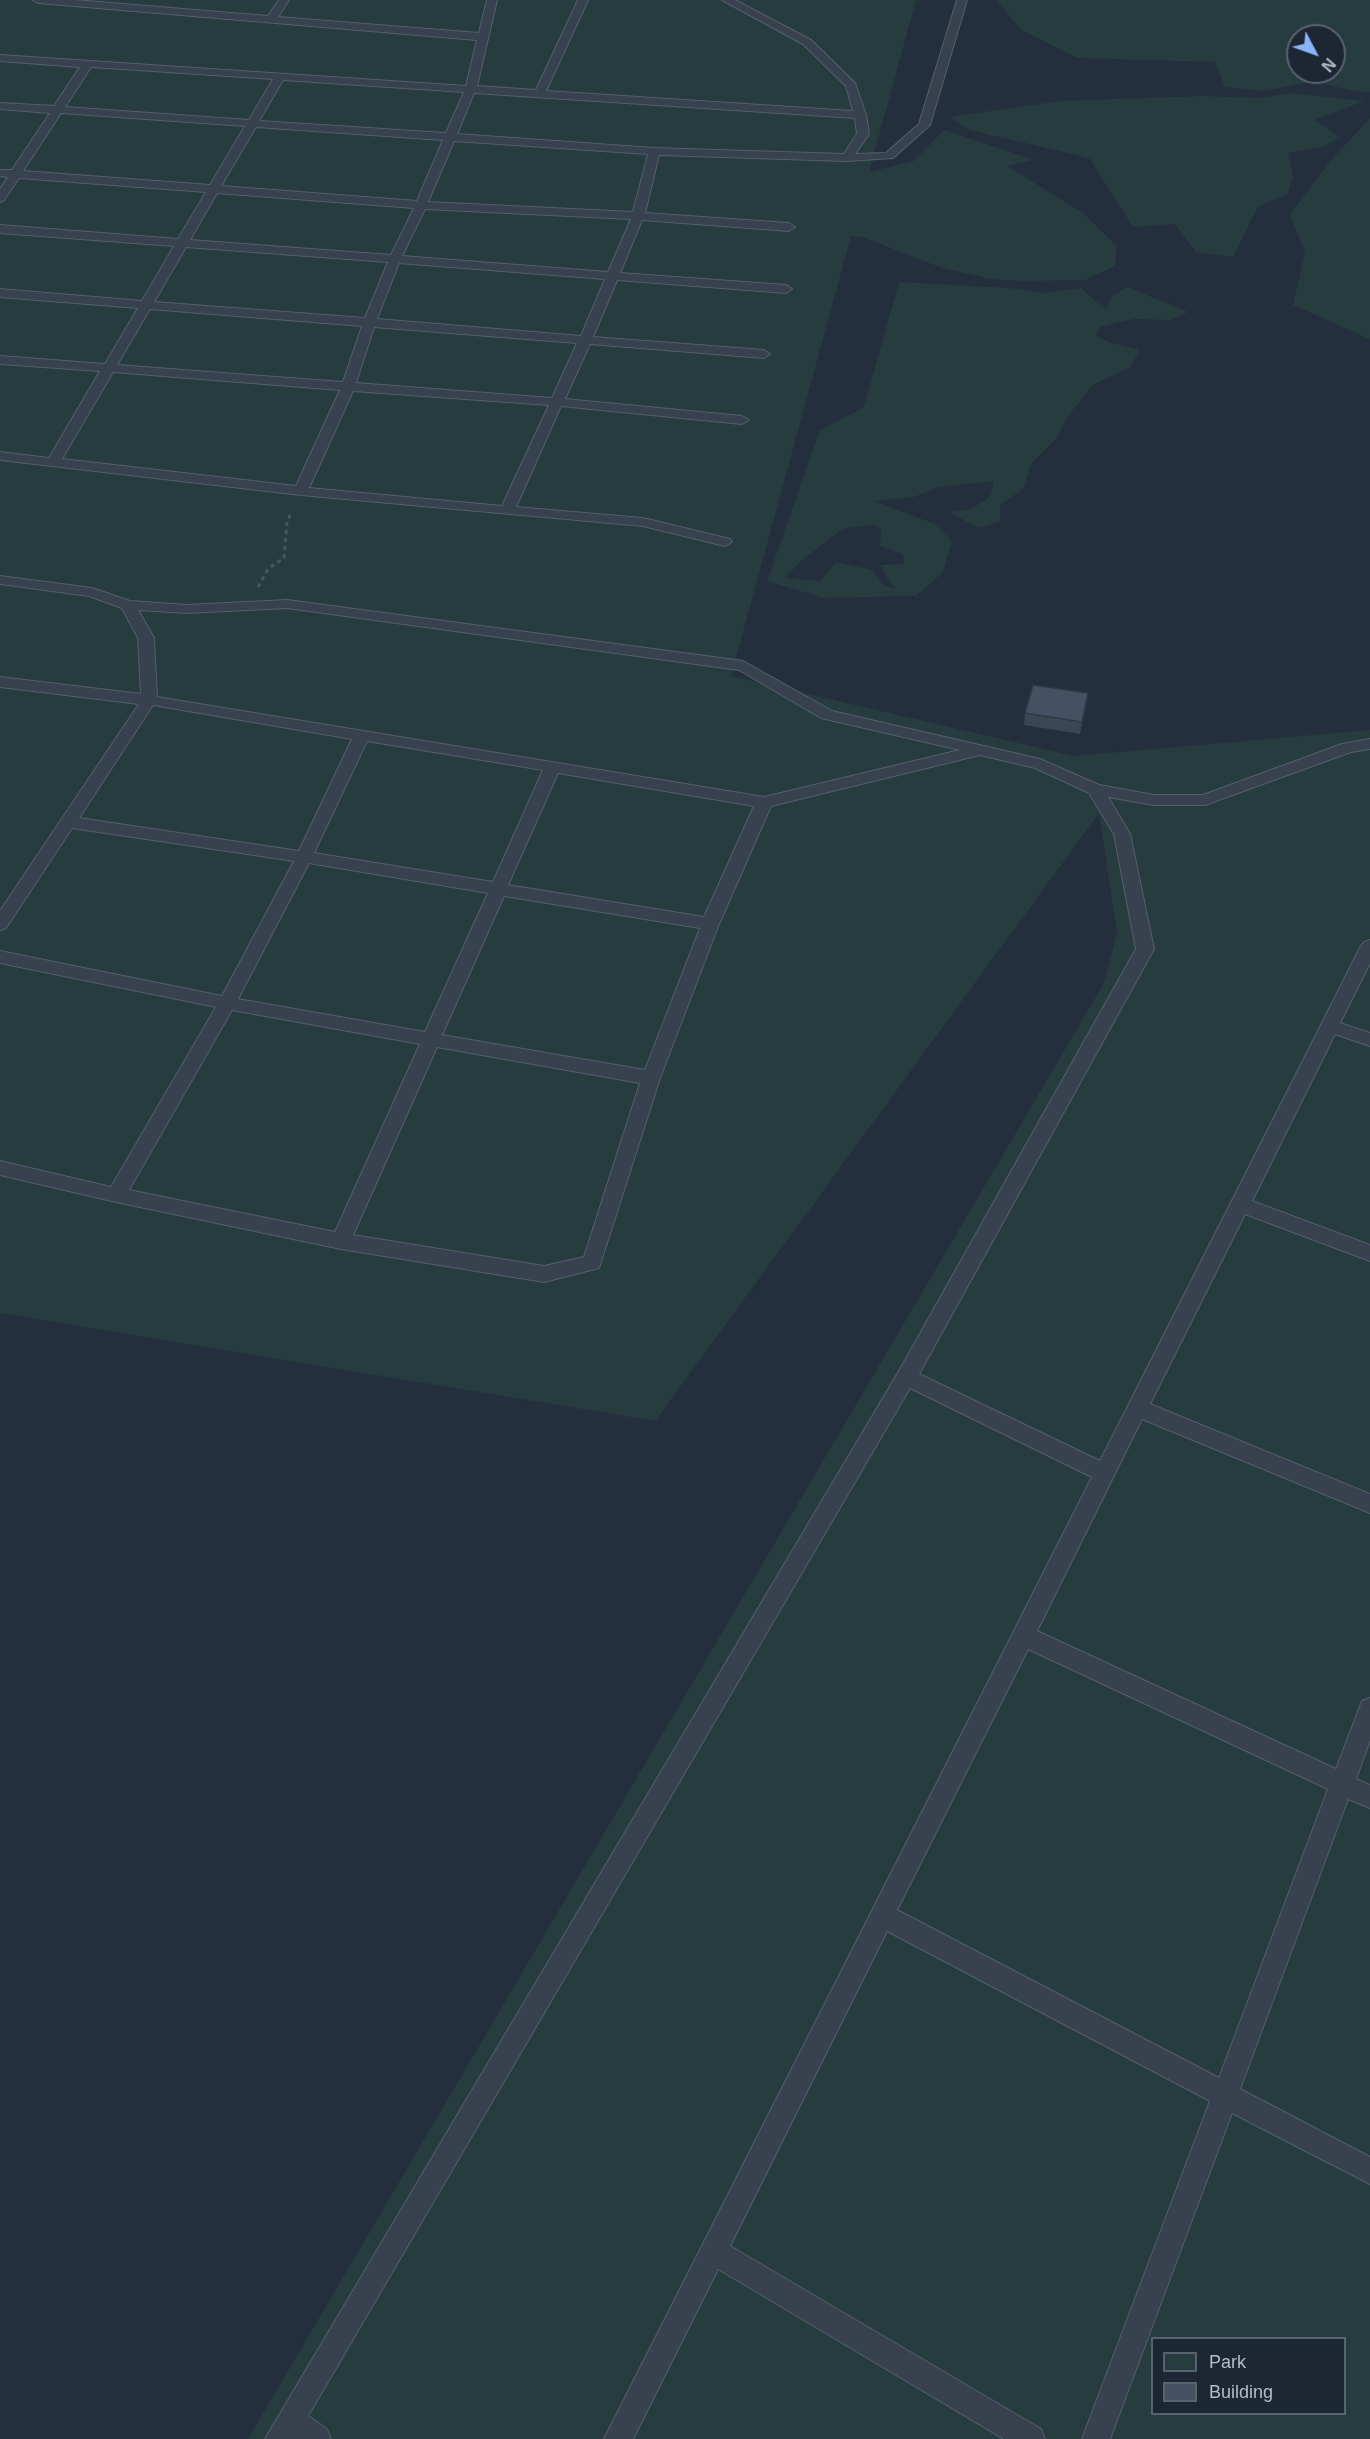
<!DOCTYPE html>
<html>
<head>
<meta charset="utf-8">
<style>
	body { margin:0 }
	#map { position:relative; width:1370px; height:2439px; overflow:hidden; background:#242f3e; font-family:Helvetica,sans-serif }
	canvas { display:block }
	.legend { position:absolute; left:1151px; top:2337px; width:195px; height:78px; box-sizing:border-box; background:#1d2633; border:2px solid #59626f; margin:0; padding:8px 10px; list-style:none; font-size:18px; color:#b4bcc9 }
	.legend li { display:flex; align-items:center; gap:12px; height:30px }
	.legend b { width:30px; border:2px solid #59626f }
	.north { position:absolute; left:1286px; top:24px; width:60px; height:60px; box-sizing:border-box; background:#1d2633; border:2px solid #59626f; border-radius:50%; rotate:131deg; font-size:16px; font-weight:700; line-height:24px; text-align:center; color:#b4bcc9 }
	.north::after { content:''; display:block; margin:auto; width:21px; height:27px; background:#8ab4f8; clip-path:polygon(50% 0,100% 100%,50% 72%,0 100%) }
</style>
</head>
<body>
<div id="map">
<canvas width="1370" height="2439"></canvas>
<ul class="legend">
<li><b style="height:16px;background:#263c3f"></b>Park</li>
<li><b style="height:16px;background:#455162"></b>Building</li>
</ul>
<div class="north">N</div>
</div>
<script>
const context = document.querySelector('canvas').getContext('2d');
context.lineJoin = 'round';
function fill(path, color) { context.fillStyle = color; context.fill(path, 'evenodd'); }
const toPath = rows => new Path2D(rows.map(r => 'M' + r).join(''));
function strokePath(path, color, width, dash) { context.strokeStyle = color; context.lineWidth = width; context.lineCap = dash ? 'butt' : 'round'; context.setLineDash(dash || []); context.stroke(path); }
fill(toPath([
	[0,0,916,0,869,172,914,161,944,130,1034,160,1007,166,1083,213,1117,246,1115,266,1085,280,1020,281,991,279,942,268,863,237,851,236,731,676,1074,756,1370,730,1370,2439,248,2439,1104,983,1117,933,1099,813,655,1421,0,1313],
	[1152,2338,1344,2338,1344,2414,1152,2414],
	[997,0,1370,0,1370,92,1352,91,1314,81,1265,91,1225,87,1215,62,1077,58,1020,29],
	[1298,36,1334,36,1334,72,1298,72],
	[1290,93,1364,101,1315,120,1339,137,1325,146,1288,153,1293,175,1288,194,1258,206,1233,257,1196,252,1175,224,1133,227,1089,158,969,130,950,117,1060,101,1202,96,1260,98],
	[1370,118,1370,339,1293,305,1305,252,1290,215,1333,158],
	[899,282,1009,288,1044,293,1081,288,1106,310,1112,296,1127,287,1188,312,1170,320,1134,319,1099,327,1096,336,1112,343,1139,350,1131,367,1094,384,1068,416,1056,439,1031,464,1024,488,1000,505,1000,522,978,528,950,512,971,509,990,497,994,481,938,487,914,497,874,501,935,524,952,541,943,572,916,596,824,598,767,581,820,430,864,407],
	[873,524,881,530,880,546,903,554,904,564,880,565,895,589,883,585,872,570,836,562,821,581,785,578,801,561,842,529]
]), '#263c3f');
const lane = toPath([
	[33,0,75,0,268,16,279,0,289,0,278,17,479,33,487,0,497,0,477,86,536,90,578,0,588,0,546,91,853,111,846,86,803,44,722,0,735,0,811,40,855,83,866,115,869,134,855,154,886,153,919,124,957,0,967,0,930,125,893,158,847,161,659,155,645,213,789,223,795,227,789,231,642,220,620,273,786,285,792,289,786,293,617,280,593,337,764,350,770,354,764,358,590,344,565,399,742,416,749,420,742,424,561,406,516,507,643,518,730,539,732,542,725,546,643,526,301,495,0,460,0,452,49,458,100,371,0,364,0,356,105,364,138,308,0,297,0,289,142,301,174,246,0,233,0,225,178,239,206,192,19,178,4,200,0,202,0,189,8,177,0,176,0,170,12,170,50,113,0,109,0,103,54,106,80,67,0,61,0,55,466,86,477,40,38,3,33,0],
	[91,67,273,79,249,120,65,107,91,67],
	[283,80,464,92,446,133,259,121,283,80],
	[474,93,855,118,857,134,844,154,654,148,457,134,474,93],
	[61,113,245,126,210,185,23,171,61,113],
	[256,127,443,140,417,201,221,186,256,127],
	[454,141,648,154,633,212,428,202,454,141],
	[217,193,414,208,391,255,190,240,217,193],
	[425,209,631,219,608,272,402,256,425,209],
	[186,247,388,262,365,318,154,302,186,247],
	[399,263,605,279,581,336,377,319,399,263],
	[150,309,362,326,343,382,117,365,150,309],
	[374,327,577,343,552,398,356,383,374,327],
	[113,372,340,390,296,486,62,459,113,372],
	[353,391,549,405,502,506,309,488,353,391],
	[0,576,92,588,130,601,187,605,287,600,743,661,832,711,1040,759,1099,785,1154,795,1203,795,1342,744,1370,739,1370,749,1351,752,1205,805,1154,805,1108,797,1130,834,1154,949,919,1374,1100,1461,1361,946,1364,942,1370,940,1370,963,1340,1023,1370,1033,1370,1046,1335,1034,1252,1201,1370,1245,1370,1261,1245,1214,1150,1404,1370,1494,1370,1513,1142,1419,1037,1631,1336,1769,1362,1701,1370,1698,1370,1740,1356,1779,1370,1785,1370,1808,1348,1799,1240,2089,1370,2157,1370,2184,1232,2113,1110,2439,1082,2439,1210,2101,887,1931,730,2246,1041,2429,1045,2439,1004,2439,718,2269,633,2439,604,2439,1092,1477,910,1388,308,2416,327,2429,331,2439,265,2439,899,1371,1136,949,1114,834,1089,793,1035,768,980,755,771,806,719,924,660,1078,599,1268,544,1282,341,1249,116,1202,0,1175,0,1161,111,1187,216,1007,0,963,0,951,222,996,294,861,72,828,6,928,0,930,0,911,139,704,0,687,0,677,141,694,138,638,122,608,89,596,0,584,0,576],
	[287,608,739,670,821,718,960,750,764,797,157,697,154,638,138,610,187,613,287,608],
	[153,705,352,739,299,851,79,818,153,705],
	[367,741,543,770,493,882,314,853,367,741],
	[558,773,754,806,704,917,508,885,558,773],
	[309,863,488,893,425,1032,238,999,309,863],
	[504,896,700,928,645,1070,442,1035,504,896],
	[232,1010,420,1044,335,1232,129,1190,232,1010],
	[437,1047,640,1083,584,1257,544,1266,353,1235,437,1047],
	[1028,1649,1328,1789,1219,2078,897,1910,1028,1649]
]);
strokePath(lane, '#565f6c', 2);
strokePath(toPath([
	[258,587,268,569,284,558,287,522,292,511]
]), '#44595c', 3, [4, 4]);
fill(lane, '#38414e');
fill(toPath([
	[1088,693,1080,734,1024,725,1025,713]
]), '#3b4654');
const building = toPath([
	[1033,685,1088,693,1082,722,1025,713,1033,685]
]);
fill(building, '#455162');
strokePath(building, '#303945', 1.5);
</script>
</body>
</html>
